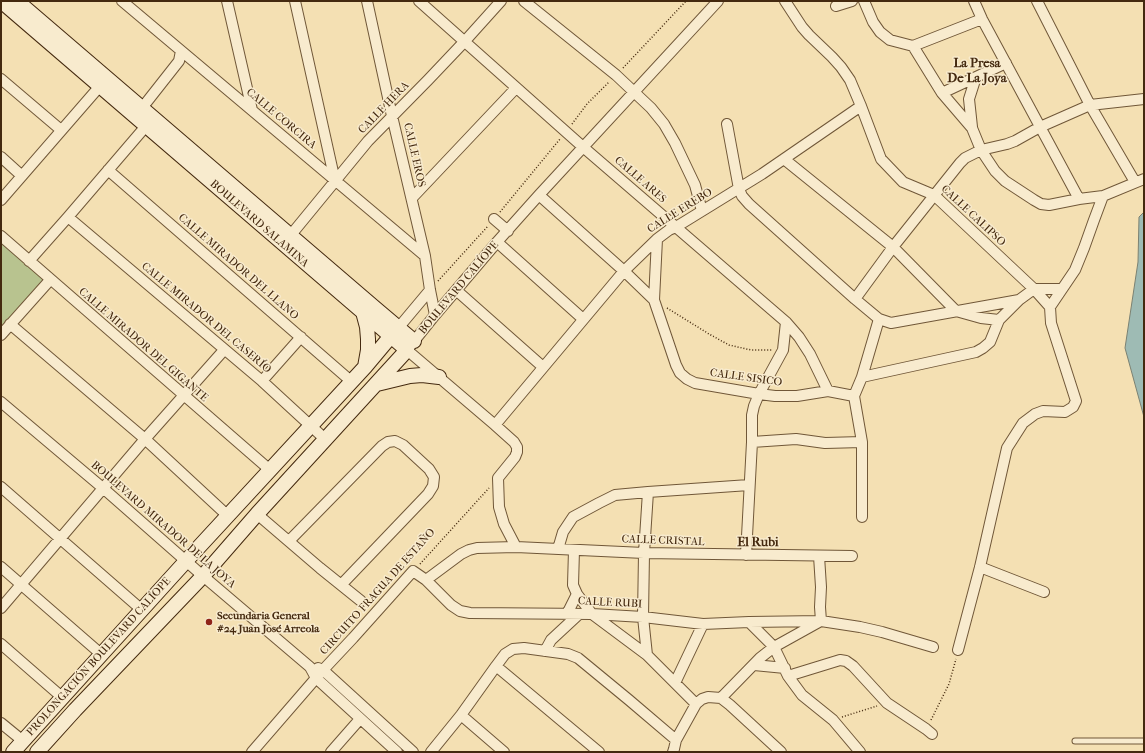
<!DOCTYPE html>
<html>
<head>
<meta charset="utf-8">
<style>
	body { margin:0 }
	#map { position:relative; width:1145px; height:753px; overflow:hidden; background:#f4e0b3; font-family:"IM FELL French Canon",serif }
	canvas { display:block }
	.frame { position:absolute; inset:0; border:2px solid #44290f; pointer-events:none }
</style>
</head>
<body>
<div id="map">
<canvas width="1145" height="753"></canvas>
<div class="frame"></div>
</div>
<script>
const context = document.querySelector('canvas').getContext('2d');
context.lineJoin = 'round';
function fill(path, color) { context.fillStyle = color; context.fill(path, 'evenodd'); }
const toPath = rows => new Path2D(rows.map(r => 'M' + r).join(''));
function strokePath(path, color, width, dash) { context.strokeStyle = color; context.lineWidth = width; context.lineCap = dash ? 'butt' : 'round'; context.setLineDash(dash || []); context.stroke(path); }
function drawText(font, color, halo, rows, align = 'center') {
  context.font = font + ' "IM FELL French Canon",serif'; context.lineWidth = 3; context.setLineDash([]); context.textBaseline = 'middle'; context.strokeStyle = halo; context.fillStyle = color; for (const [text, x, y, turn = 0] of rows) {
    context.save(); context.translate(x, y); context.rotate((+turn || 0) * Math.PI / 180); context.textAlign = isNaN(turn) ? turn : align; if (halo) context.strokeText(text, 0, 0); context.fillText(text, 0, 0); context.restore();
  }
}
fill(toPath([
	[1,235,50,277,1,333]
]), '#b8c38f');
const water = toPath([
	[1144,212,1144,417,1125,348,1138,262,1139,217,1144,212]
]);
fill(water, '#9ebbb4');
strokePath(water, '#7a8172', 1);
const lane = toPath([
	[1075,741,1144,741]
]);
const street = toPath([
	[122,1,425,256],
	[227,1,252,110],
	[295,1,335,181],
	[367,1,392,116,425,256,430,290,435,315],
	[419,1,583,147,786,322,799,337,810,354,828,391],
	[524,1,616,75,634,92,651,108,664,124,675,143,695,185,702,211],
	[785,1,802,27,809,35,832,57,841,67,850,80,861,106,881,159,903,182,934,195,1034,289,1050,307,1051,323,1076,401,1073,407,1065,412,1043,411,1035,414,1023,423,1007,448,980,567,958,650],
	[864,1,873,22,880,32,890,40,913,46,942,93,972,128,981,150,995,171,1005,181,1034,200,1041,204,1049,205,1079,199,1103,196,1144,179],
	[974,1,982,19,1079,199],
	[1037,1,1090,105,1135,182],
	[836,6,852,1],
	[913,46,982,19],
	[1,79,61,130],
	[942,93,1006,63],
	[142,108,179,61,181,51],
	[727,124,739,189,742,196,749,204,855,299,879,319,891,323,1019,300,1034,289,1062,289],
	[972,127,969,99,976,77],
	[1,157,22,176],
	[784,159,893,247,956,311,981,318,999,320,1019,300],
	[108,170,352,382],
	[539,195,624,271,654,300],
	[412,198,516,88],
	[1,200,100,86],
	[68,217,262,381,325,439],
	[494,219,508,231],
	[1,236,270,470],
	[290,236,368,141,428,80,465,41,501,1],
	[657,239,654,300,676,365,680,373,687,379,695,383,759,394,775,396,797,396,828,391,854,396,862,377,976,352,983,348,990,342,999,320],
	[497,242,583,319],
	[29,261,68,217,146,126],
	[456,290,543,367],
	[855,299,893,247,960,163,965,158,981,150,1007,144,1015,141,1040,127,1090,105,1144,99],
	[1050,307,1075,270,1084,248,1094,220,1103,196],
	[10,324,145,439,228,516],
	[394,333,430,290],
	[1,335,50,280],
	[862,377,879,319],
	[262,381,301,337],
	[854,396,862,442,862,517],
	[1,402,104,489,203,576,310,667,316,678,397,752],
	[495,425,624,271,657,239,669,230,676,227,762,174,861,106],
	[752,442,796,439,825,443,862,442],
	[1,487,142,610],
	[257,514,320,568,361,601],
	[289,541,382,446,388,442,395,441,403,445,429,469,434,477,433,486,428,494,341,585],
	[516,547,504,524,499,507,498,478,515,457,517,452,517,447,514,442,495,425,407,350,435,315,497,242,539,195,718,1],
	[558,549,563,532,573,517,599,503,615,495,648,492,749,485],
	[574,550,573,585,577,594,592,614,647,655,696,704],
	[746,555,752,442,752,415,754,406,759,394,783,350,786,322],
	[819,556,821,587,820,607,821,621],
	[1,567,101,654],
	[980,567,1044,592],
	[426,580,461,554,469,550,477,548,516,547,644,553,852,556],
	[1,608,145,439,224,350],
	[567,614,577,594],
	[749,622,774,647,788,676,802,695,833,720,860,752],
	[1,644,63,698],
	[545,651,551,640,579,614],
	[647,655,643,617,644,553,648,492],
	[754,665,785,668],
	[496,666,599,752],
	[318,668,323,670,413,752],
	[788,676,840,660,846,661,853,666,887,703,926,729,932,734],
	[675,683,703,624],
	[721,698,730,705,781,752],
	[461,715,504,752],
	[1,723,23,741],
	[252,752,323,670,353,638,413,571,426,580,451,605,460,611,470,613,592,614,643,617,703,624,749,622,821,621,860,627,882,632,933,647],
	[331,752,360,719],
	[431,752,461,715,496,666,505,654,513,649,524,648,568,654,578,658,629,700,676,740],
	[673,752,674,749,676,740,696,704,702,699,708,697,721,698,760,658,774,647,819,622]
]);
const secondary = toPath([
	[1,1,407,350,257,514,203,576,75,710,37,752],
	[17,1,375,308,414,341],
	[363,312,367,327,368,339,368,350,365,367],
	[377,384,410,376,422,375,439,377],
	[13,752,186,561,365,367,391,336]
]);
strokePath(lane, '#705738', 7);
strokePath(street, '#705738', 12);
strokePath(secondary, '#44290f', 16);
strokePath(toPath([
	[623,68,686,1],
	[572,124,587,104,609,82],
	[500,212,560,139],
	[438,281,488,226],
	[667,308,709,334,729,345,751,350,773,350],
	[420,564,489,488],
	[842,717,877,706],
	[931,720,949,684,956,659]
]), '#44290f', 1.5, [1, 2]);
strokePath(lane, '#f8ebce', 5);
strokePath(street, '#f8ebce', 10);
strokePath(secondary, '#f8ebce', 14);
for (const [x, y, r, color] of [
	[209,622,4,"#8f2418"]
]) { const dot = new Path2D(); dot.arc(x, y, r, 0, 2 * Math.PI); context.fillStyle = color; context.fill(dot); strokePath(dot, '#f8ebce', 1.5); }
drawText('11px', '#44290f', '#f8ebce', [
	["CALLE HERA",384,108,-46],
	["CALLE CORCIRA",281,119,40],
	["CALLE EROS",414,155,77],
	["CALLE ARES",640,180,41],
	["CALLE EREBO",680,211,-32],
	["CALLE CALIPSO",973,216,43],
	["BOULEVARD SALAMINA",259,224,41],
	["CALLE MIRADOR DEL LLANO",238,267,41],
	["BOULEVARD CALÍOPE",459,288,-50],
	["CALLE MIRADOR DEL CASERÍO",206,318,40],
	["CALLE MIRADOR DEL GIGANTE",143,345,41],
	["CALLE SISICO",746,378,8],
	["BOULEVARD MIRADOR DE LA JOYA",163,525,41],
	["CALLE CRISTAL",663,541,2],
	["CIRCUITO FRAGUA DE ESTAÑO",378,592,-48],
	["CALLE RUBI",610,603,3],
	["PROLONGACIÓN BOULEVARD CALÍOPE",99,657,-48]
]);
drawText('bold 11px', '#44290f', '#f8ebce', [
	["Secundaria General",217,616],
	["#24 Juan José Arreola",217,629]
], 'left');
drawText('bold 13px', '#44290f', '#f8ebce', [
	["La Presa",977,64],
	["De La Joya",977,79],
	["El Rubi",758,543]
]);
</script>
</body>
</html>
